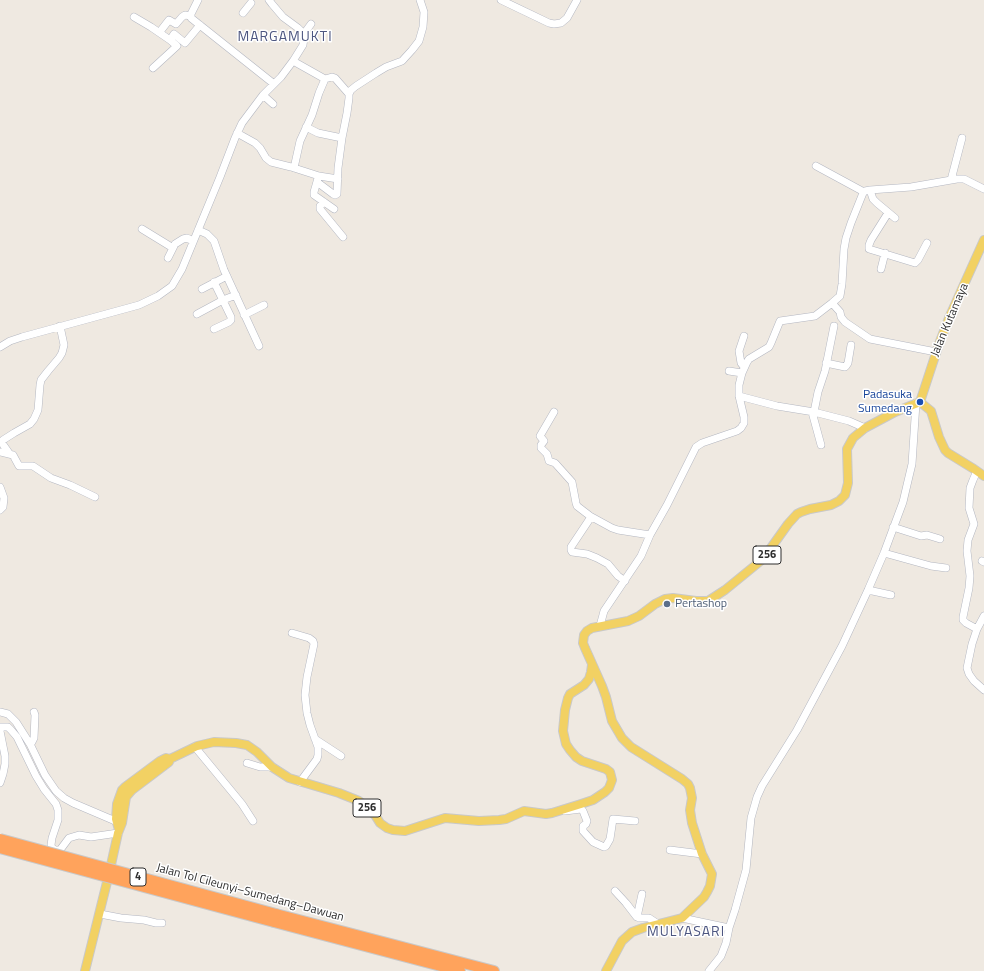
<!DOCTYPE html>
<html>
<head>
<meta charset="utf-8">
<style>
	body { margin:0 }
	canvas { display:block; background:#efe9e1 }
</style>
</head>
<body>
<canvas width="984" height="971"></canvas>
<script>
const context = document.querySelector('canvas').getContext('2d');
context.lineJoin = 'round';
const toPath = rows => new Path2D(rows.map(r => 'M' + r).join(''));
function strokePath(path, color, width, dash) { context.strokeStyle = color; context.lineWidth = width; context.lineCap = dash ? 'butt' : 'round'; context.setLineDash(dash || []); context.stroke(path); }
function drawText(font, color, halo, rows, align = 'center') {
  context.font = font + ' "Titillium Web",sans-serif'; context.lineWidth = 3; context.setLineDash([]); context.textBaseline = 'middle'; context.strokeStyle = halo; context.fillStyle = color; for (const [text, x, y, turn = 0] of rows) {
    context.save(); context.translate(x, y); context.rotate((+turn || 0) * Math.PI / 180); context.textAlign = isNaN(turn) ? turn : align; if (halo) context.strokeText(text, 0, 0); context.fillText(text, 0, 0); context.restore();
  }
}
const minor = toPath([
	[198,0,191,14,191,18,274,84],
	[501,0,549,23,554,24,561,23,567,18,577,0],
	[243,13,251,3],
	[134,17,151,27,170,40],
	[162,29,169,20,176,24,182,17,185,15,191,16],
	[303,35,311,24],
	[293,61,325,79,332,77,335,78,349,94,351,90,356,86,376,73,386,67,402,61,412,50,419,41,423,27,424,12,420,0],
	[153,68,177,46,170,40,174,34,185,43,200,25],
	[263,95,273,104],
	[306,127,318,133,342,138],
	[237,133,255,143,260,148,266,158,271,162,291,167,319,176,338,179],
	[816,166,864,192],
	[294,168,300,141,312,115,319,93,325,79],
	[318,178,314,192,314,195,334,209],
	[951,180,962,138],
	[317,182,333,194,335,195,337,194,338,168,342,138,347,113,349,98,349,94],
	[870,190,873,199,877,203,895,218],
	[324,202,320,206,320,209,343,237],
	[888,213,871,240,869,245,869,249,915,263,918,260,927,243],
	[142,229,173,248],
	[198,230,207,234,214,241,224,270,259,346],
	[168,258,175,244,183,239,187,238,193,241],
	[881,269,885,253],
	[202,289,227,276],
	[832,303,840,312,841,317,845,322,870,339,936,352],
	[197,314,223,300,236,295],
	[244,315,264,305],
	[834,326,825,371,818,392,814,412,849,421,865,428],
	[214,329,229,322,231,320,231,317,214,282],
	[0,347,10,341,22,337,139,305,158,296,172,286,182,269,220,177,235,138,242,123,263,95,281,77,293,61,303,45,304,38,301,31,298,28,283,17,272,4,269,0],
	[826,363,845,367,846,366,848,363,851,345],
	[744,367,741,363,739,351,744,336],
	[729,371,742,373],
	[739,396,777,406,814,412],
	[554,412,540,436,544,441,541,445,541,448,547,454,549,461,555,463,572,482,576,503,577,506,590,516,612,528,618,530,650,535],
	[812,412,821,445],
	[0,452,13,455,19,466,33,466,51,478,70,485,95,497],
	[9,453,2,443,3,440,14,433,30,424,34,419,38,410,40,385,41,380,48,371,59,358,62,353,64,345,60,326],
	[0,487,4,498,3,507,0,510],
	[591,517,571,547,571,550,572,552,587,554,597,558,608,564,618,576,625,581],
	[893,527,921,536,927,535,940,539],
	[884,553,931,566,946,568],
	[982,561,984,562],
	[868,590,891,595],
	[984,616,977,629,972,644,967,668,969,674,974,681,984,690],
	[600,626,604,611,641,556,650,535,667,505,696,447,702,443,737,431,741,428,744,423,744,417,739,396,739,385,742,373,747,362,749,359,769,347,771,343,780,321,815,316,832,303,840,296,842,284,844,249,846,238,851,223,863,193,865,191,870,190,911,187,957,179,964,179,984,189],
	[977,629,966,623,963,620,963,617,969,588,970,576,967,551,968,540,974,524,969,508,970,488,973,480,977,471],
	[292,633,309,638,313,641,314,644,307,677,305,695,307,713,310,725,318,747,318,755,317,759,300,782],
	[0,712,8,714,16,722,30,744,45,775,56,791,64,798,73,803,120,823],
	[315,739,341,756],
	[30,744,32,742,34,738,35,715,34,712],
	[195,747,242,804,253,821],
	[247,763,260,767,272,767],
	[0,783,3,774,5,764,5,756,0,731,1,727,8,727,11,730,17,737,36,776,44,789,56,804,58,810,58,820,52,838,51,845,52,848,55,850,60,850,69,838,79,835,91,837,118,833],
	[565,811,581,809,583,811,587,821,586,824,583,826,583,831,593,842,604,847,606,846,610,839,613,819,635,821],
	[670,850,702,854],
	[615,891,626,903,636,916,639,918,649,918,658,924],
	[100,914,121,918,144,920,156,923,162,923],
	[637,917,642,894],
	[682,918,729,928],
	[709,971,721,956,726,943,729,928,735,910,746,870,751,818,757,797,762,786,797,730,842,646,868,590,884,553,903,502,907,485,912,464,916,403]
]);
const major = toPath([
	[920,402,939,344,949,318,984,240],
	[920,402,931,411,939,437,945,450,948,453,974,469,984,476],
	[119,830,116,819,117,804,122,790,125,787,160,761,166,758,170,759,197,746,214,742,236,743,247,745,257,752,272,767,289,778,339,793,359,801,375,815,380,823,387,828,393,830,405,831,445,818,479,821,499,820,506,819,524,811,546,814,552,813,581,804,593,800,605,792,609,788,612,780,610,772,606,769,582,761,576,757,570,750,566,744,563,731,565,710,568,698,570,694,584,685,589,679,591,672,592,665],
	[85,971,109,874,118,833,122,823,126,797,132,790,169,762,170,759],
	[606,971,622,941,632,932,643,928,682,918,704,897,707,892,710,886,712,874,702,854,692,823,690,810,692,798,690,788,688,784,682,779,631,747,622,738,612,721,606,697,602,686,585,648,583,643,584,635,587,631,592,628,628,621,639,616,655,604,665,599,673,598,696,601,708,601,725,590,763,559,788,524,797,514,801,512,810,509,831,505,839,501,845,495,848,483,847,449,853,438,865,428,895,412,920,402]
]);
const highway = toPath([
	[276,914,494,971],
	[274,922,460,971]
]);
strokePath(minor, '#b4b7c1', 8);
strokePath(major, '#c9c9c9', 10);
strokePath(highway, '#c9c9c9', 12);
strokePath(minor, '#fff', 7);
strokePath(major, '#f2d163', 8);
strokePath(highway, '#ffa35c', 10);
const highwayBridge = toPath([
	[0,839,276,914],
	[0,848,274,922]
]);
strokePath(highwayBridge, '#c9c9c9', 12, []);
strokePath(highwayBridge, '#ffa35c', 10);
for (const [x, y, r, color] of [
	[920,402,4,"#1a4fb4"],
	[667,604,4,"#5c6f8a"]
]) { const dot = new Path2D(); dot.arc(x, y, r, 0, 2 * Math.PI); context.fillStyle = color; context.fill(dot); strokePath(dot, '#fff', 1.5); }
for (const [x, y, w] of [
	[767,555,28],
	[367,808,28],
	[138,877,16]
]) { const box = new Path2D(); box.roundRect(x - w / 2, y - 9, w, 18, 3); context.fillStyle = '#fff'; context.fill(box); strokePath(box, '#2e2e2e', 1); }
drawText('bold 11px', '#2e2e2e', null, [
	["256",767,555],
	["256",367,808],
	["4",138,877]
]);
drawText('12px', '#2e2e2e', '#fff', [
	["Jalan Kutamaya",950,320,-67],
	["Jalan Tol Cileunyi–Sumedang–Dawuan",250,893,15]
]);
drawText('12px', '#164399', '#fff', [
	["Padasuka",912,395],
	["Sumedang",912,409]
], 'right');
drawText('12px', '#4e5e75', '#fff', [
	["Pertashop",675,604]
], 'left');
context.letterSpacing = '1px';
drawText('14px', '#4d5680', '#fff', [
	["MARGAMUKTI",285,38],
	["MULYASARI",686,933]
]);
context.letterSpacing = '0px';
</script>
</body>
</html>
